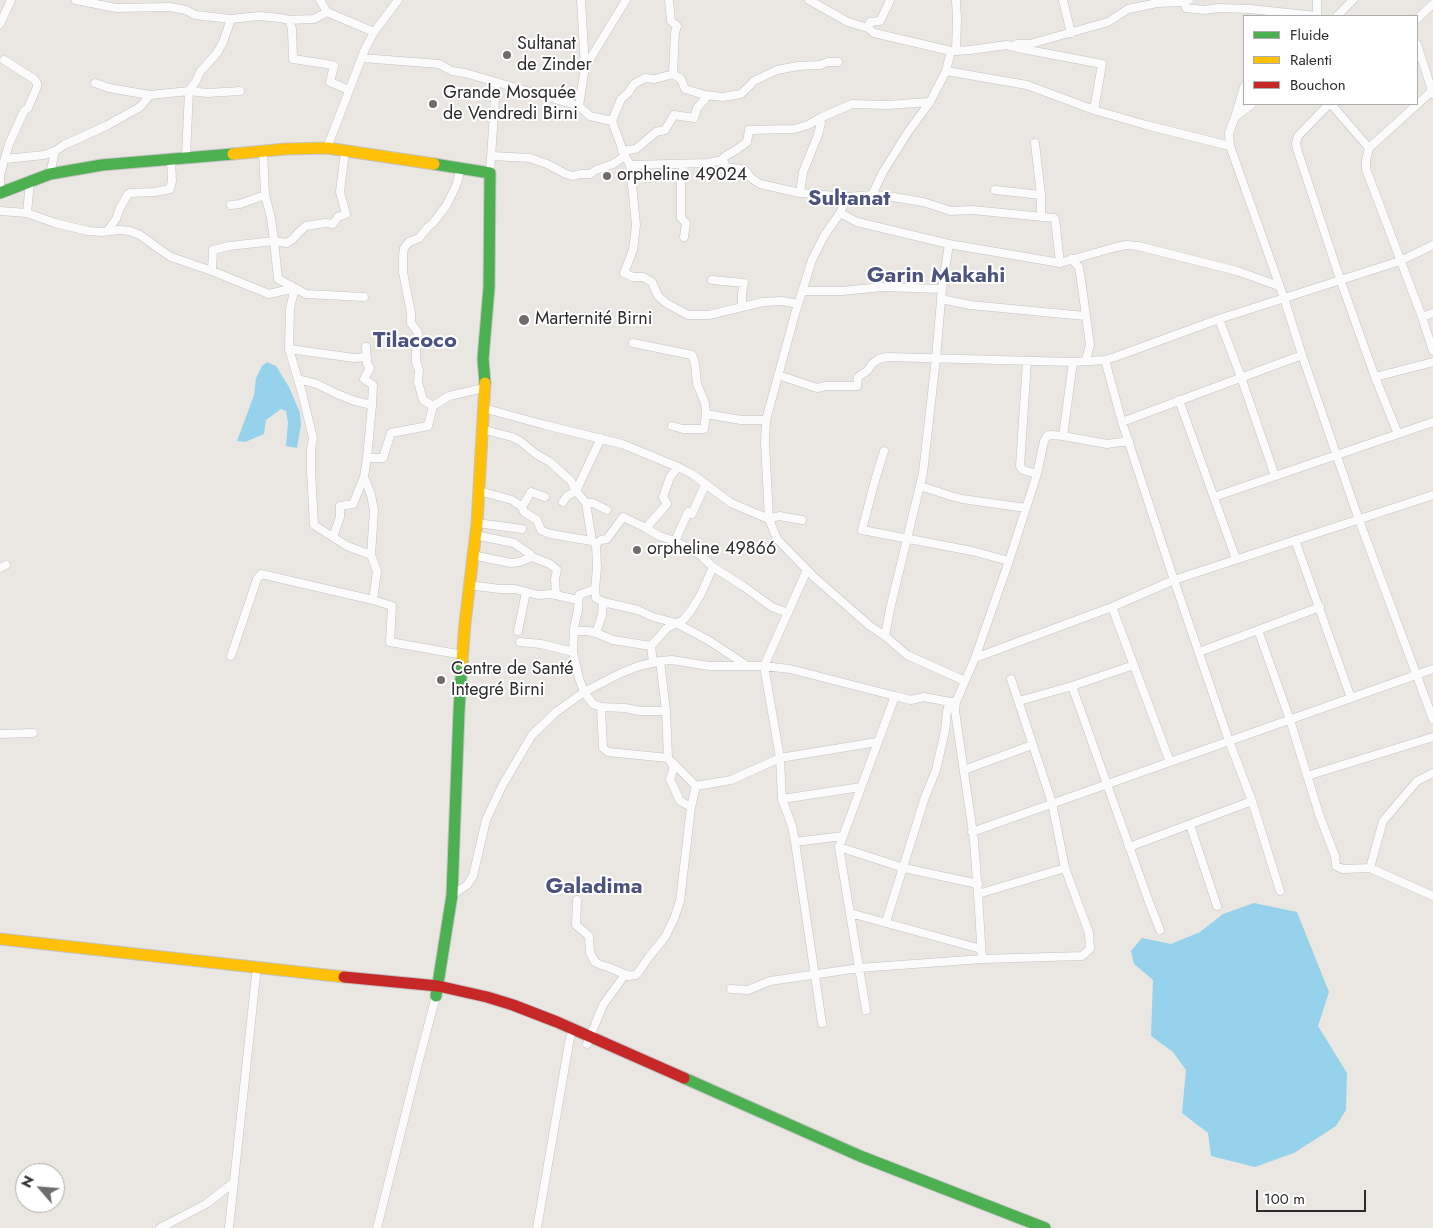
<!DOCTYPE html>
<html>
<head>
<meta charset="utf-8">
<style>
	body { margin:0 }
	#map { position:relative; width:1433px; height:1228px; overflow:hidden; background:#eae7e2; font-family:Jost,sans-serif }
	canvas { display:block }
	.legend { position:absolute; left:1243px; top:15px; width:175px; height:90px; box-sizing:border-box; background:#fff; border:1px solid #ababab; margin:0; padding:6px 9px; list-style:none; font-size:15px; color:#2c2c2c }
	.legend li { display:flex; align-items:center; gap:10px; height:25px }
	.legend b { width:25px; border:1px solid #ababab }
	.north { position:absolute; left:15px; top:1163px; width:50px; height:50px; box-sizing:border-box; background:#fff; border:1px solid #ababab; border-radius:50%; rotate:297deg; font-size:14px; font-weight:700; line-height:20px; text-align:center; color:#2c2c2c }
	.north::after { content:''; display:block; margin:auto; width:18px; height:22px; background:#6e6d6c; clip-path:polygon(50% 0,100% 100%,50% 72%,0 100%) }
	.scale { position:absolute; left:1256px; top:1190px; width:110px; height:22px; box-sizing:border-box; border:2px solid #2c2c2c; border-top:0; padding-left:6px; font-size:15px; line-height:18px; white-space:nowrap; color:#2c2c2c; -webkit-text-stroke:4px #fff; paint-order:stroke }
</style>
</head>
<body>
<div id="map">
<canvas width="1433" height="1228"></canvas>
<ul class="legend">
<li><b style="height:6px;background:#4caf50"></b>Fluide</li>
<li><b style="height:6px;background:#ffc107"></b>Ralenti</li>
<li><b style="height:6px;background:#c62828"></b>Bouchon</li>
</ul>
<div class="north">N</div>
<div class="scale">100 m</div>
</div>
<script>
const context = document.querySelector('canvas').getContext('2d');
context.lineJoin = 'round';
function fill(path, color) { context.fillStyle = color; context.fill(path, 'evenodd'); }
const toPath = rows => new Path2D(rows.map(r => 'M' + r).join(''));
function strokePath(path, color, width, dash) { context.strokeStyle = color; context.lineWidth = width; context.lineCap = dash ? 'butt' : 'round'; context.setLineDash(dash || []); context.stroke(path); }
function drawText(font, color, halo, rows, align = 'center') {
  context.font = font + ' Jost,sans-serif'; context.lineWidth = 4; context.setLineDash([]); context.textBaseline = 'middle'; context.strokeStyle = halo; context.fillStyle = color; for (const [text, x, y, turn = 0] of rows) {
    context.save(); context.translate(x, y); context.rotate((+turn || 0) * Math.PI / 180); context.textAlign = isNaN(turn) ? turn : align; if (halo) context.strokeText(text, 0, 0); context.fillText(text, 0, 0); context.restore();
  }
}
fill(toPath([
	[267,362,276,366,289,387,300,413,301,425,297,448,286,446,288,423,286,411,281,409,266,420,264,434,245,442,237,441,254,395,256,378,262,366],
	[1254,903,1297,912,1329,992,1318,1026,1347,1073,1346,1110,1336,1126,1294,1153,1255,1167,1211,1156,1208,1133,1182,1113,1186,1070,1173,1052,1151,1036,1153,980,1134,964,1131,951,1142,938,1171,944,1200,932,1223,914]
]), '#96d2eb');
const street = toPath([
	[76,0,116,8,170,7,186,10,195,15,231,19,259,16,280,18,289,20,314,19,327,12],
	[320,0,327,12,374,32],
	[669,0,671,21,677,26,675,32,673,74],
	[809,0,848,22,868,28,874,33,951,51],
	[1063,0,1071,33],
	[1317,0,1317,16],
	[1184,2,1186,8,1205,10,1218,8,1250,9,1317,16],
	[1337,16,1353,0],
	[1417,19,1433,4],
	[289,20,292,29,293,59,326,64,334,66,330,82,349,90],
	[0,24,11,0],
	[868,28,870,22,880,21,888,5,890,0],
	[1017,44,1030,44,1108,22,1128,9,1157,3,1183,2,1189,0],
	[1417,44,1433,94],
	[956,51,970,50,1007,45,1023,49,1102,64,1094,110],
	[362,58,439,64,452,71,465,73,579,106,585,67,581,0],
	[584,64,590,59,626,0],
	[946,71,1027,85,1094,110,1146,125,1230,146],
	[95,83,109,88,150,95,189,91,208,93,240,91],
	[1432,91,1369,148,1366,160,1366,169,1422,317,1433,351],
	[1252,104,1235,117,1229,133,1230,146,1284,298,1302,355,1359,520,1433,719],
	[1329,104,1298,136,1296,143,1297,149,1340,279,1375,377,1398,434],
	[1331,104,1369,148],
	[579,106,590,116,612,121,621,99,628,93,634,84,645,78,655,79,673,74,681,79,685,89,705,95,723,97,741,94,754,81,777,70,798,66,820,65,828,62,838,62],
	[1235,117,1244,87],
	[612,121,624,154],
	[1035,143,1041,195,1041,217],
	[327,148,365,49,374,32,398,0],
	[345,151,340,192,346,214,338,217,333,224,325,223,306,226,298,233,293,239,287,243,274,241,278,279,295,288,290,308,289,349,302,393,313,438,311,449,311,471,314,525,347,546,371,555],
	[622,151,636,149,656,132,665,130,674,115,694,118,697,108,705,99,705,95],
	[186,156,189,91,196,81,200,72,217,53,223,42,231,19],
	[492,156,530,158,547,164,566,174,573,176,580,174,590,174,596,170,613,164,625,156,630,165],
	[5,159,44,155,55,151,64,145,106,126,140,107,150,95],
	[723,160,726,167,745,170,751,178,760,184,800,193,847,197],
	[683,165,681,180,681,218,686,223,684,237],
	[490,173,496,83],
	[50,174,55,151],
	[995,190,1041,195],
	[0,193,0,175,9,144,24,111,28,108,37,87,37,83,34,79,4,60],
	[800,193,803,172,818,135,821,123,820,118],
	[872,195,883,172,908,132,930,102,946,71,951,51,956,51,957,19,956,0],
	[231,205,240,204,265,195],
	[0,211,27,213,55,223,88,231,102,232,119,230,130,231,140,235,162,251,171,257,212,271,213,250,229,246,274,241,271,218,265,195,263,151],
	[27,213,30,182],
	[108,230,116,219,120,208,128,194,130,193,155,192,170,189,172,181,171,159],
	[1071,259,1079,267,1081,280,1090,345,1086,360],
	[1060,263,1116,247,1127,245,1138,246,1237,271,1279,286],
	[212,271,269,294,295,288,306,294,364,297],
	[712,280,744,283,742,293,742,307],
	[803,291,842,291,882,287,942,289],
	[941,299,970,305,1085,316],
	[798,304,782,301,763,302,709,315,688,315,666,303,658,296,652,282,643,277,633,277,624,273,633,250,636,225,630,165,708,163,723,160,724,157,736,150,747,142,749,130,794,129,808,125,820,118,852,104,887,105,930,102],
	[1422,317,1433,313],
	[1219,319,1241,377,1275,476],
	[633,343,692,355,695,363,697,384,705,403,706,414,704,429,683,429,672,426],
	[366,347,367,364,370,368,364,379,373,385,372,405,367,458,364,477,371,495,374,510,371,555,377,571,373,600],
	[289,349,354,358,367,357],
	[1105,360,1122,422,1174,580,1229,741,1252,801,1280,891],
	[1027,361,1020,466,1023,470,1037,474],
	[778,375,817,388,826,386,857,386,858,377,867,371,872,364,879,359,887,357,1073,362,1105,360,1115,357,1219,319,1400,261,1433,245],
	[1375,377,1433,362],
	[298,379,317,384,337,394,355,401,372,405],
	[1179,400,1236,559],
	[433,406,423,400,418,382,419,370,416,362,416,351,419,337,417,331,411,323,411,313,403,272,403,255,404,248,409,242,419,238,428,227,433,223,446,206,456,186,461,168],
	[483,408,545,425,622,444,678,467,692,474,731,503,769,519,777,539,815,578,870,626,885,636,907,655,965,681],
	[706,414,741,420,766,420],
	[1122,422,1302,355],
	[481,429,512,437,520,441,536,454,550,462,571,481,576,491,586,503,592,541,596,544,597,568,595,589,579,595,578,610,574,628,573,652,579,678,584,692,593,704,601,707,625,708,640,711,666,711],
	[1063,436,1073,362],
	[884,451,874,484,862,530,972,551,1009,561],
	[367,458,383,458,391,433,428,426,433,406,449,396,484,388],
	[920,486,951,496,962,499,1026,508],
	[479,491,512,500,522,507,524,512,537,520,541,530,547,533,556,535,592,541],
	[1214,497,1433,422],
	[563,502,567,496,576,491,601,438],
	[586,503,593,503,607,510],
	[522,507,531,492,545,497],
	[802,520,779,516,769,519,765,442,766,420,795,314,812,260,824,236,840,213,847,197,872,195,887,196,923,202,951,211,972,210,1054,218,1055,219,1060,263,949,244,857,222,840,213],
	[477,523,522,529],
	[646,528,667,504,663,497,670,477,678,467],
	[475,535,514,543,530,554,532,557,550,564,557,570,555,579,556,595],
	[333,537,340,517,340,506,353,504,364,477],
	[1295,540,1351,698],
	[675,541,688,512,692,514,705,485],
	[596,544,601,540,607,539,623,517,646,528,659,536,675,541,699,554,713,567,743,586,772,607,788,613],
	[472,555,511,563,519,562,532,557],
	[0,568,6,565],
	[807,570,764,666,780,758,782,799,792,826,795,842,822,1023],
	[468,585,500,589,515,589,538,595,551,594,578,600],
	[595,589,596,598,603,602,638,610,653,617,676,623,708,640,746,665],
	[603,602,602,615,596,633,613,640,651,646],
	[1112,607,1170,762],
	[1258,630,1290,720,1319,814,1335,856,1336,866,1343,869,1370,868],
	[518,631,526,592],
	[574,631,588,631,596,633],
	[885,636,890,609,923,473,936,358,942,289,949,244],
	[520,642,541,644,573,652],
	[1199,652,1320,607],
	[231,656,257,579,261,574,373,600,392,606,390,642,463,655],
	[975,658,1009,561,1037,474,1044,441,1047,436,1051,435,1063,436,1107,444,1129,441],
	[660,661,666,711,668,758,674,767,670,779,680,801,691,807],
	[653,663,651,646,667,628,683,620,690,612,701,594,713,567],
	[1072,686,1149,902,1160,930],
	[1019,701,1072,686,1134,665],
	[956,702,950,702,924,697,911,700,895,696,839,847,904,868,978,884],
	[601,707,603,748,608,752,668,758,696,786,731,780,780,758,877,742],
	[0,734,33,733],
	[964,770,1032,745],
	[1433,773,1417,781,1383,821,1370,868,1433,896],
	[1307,776,1433,737],
	[782,799,861,787],
	[1190,825,1217,906],
	[972,832,1433,669],
	[795,842,843,836],
	[839,847,866,1010],
	[1129,847,1252,801],
	[978,894,1065,868],
	[452,895,467,885,473,876,486,820,502,786,532,735,556,712,584,692,621,673,639,666,660,661,672,660,709,666,764,666,790,669,895,696],
	[577,900,576,925,589,936,590,953,595,962,601,965,608,967,629,976],
	[850,913,981,949],
	[886,922,925,797,936,770,945,731,947,711,950,702],
	[982,959,978,894,974,840,955,711,956,702,975,658,1112,607,1174,580,1433,495],
	[731,989,748,990,770,981,859,968,982,959,1082,956,1090,949,1089,933,1065,868,1052,803,1011,679],
	[587,1044,603,1005,624,976,636,975,640,970,649,957,665,937,674,919,680,901,691,807,696,786],
	[160,1228,206,1204,233,1183],
	[229,1228,256,975],
	[377,1228,419,1060,436,996],
	[537,1228,570,1037]
]);
const fast = toPath([
	[434,164,490,173,489,288,483,359,485,383],
	[0,193,50,174,102,165,233,154],
	[436,996,452,895,459,711,462,661],
	[684,1078,860,1156,1045,1228]
]);
const slow = toPath([
	[233,154,285,149,327,148,434,164],
	[462,661,465,623,477,523,485,383],
	[0,939,344,977]
]);
const jam = toPath([
	[344,977,438,986,487,997,513,1005,557,1022,684,1078]
]);
strokePath(street, '#c4c3c3', 9);
strokePath(fast, '#c4c3c3', 13);
strokePath(slow, '#c4c3c3', 13);
strokePath(jam, '#c4c3c3', 13);
strokePath(street, '#fcfbfb', 8);
strokePath(fast, '#4caf50', 11);
strokePath(slow, '#ffc107', 11);
strokePath(jam, '#c62828', 11);
for (const [x, y, r, color] of [
	[507,55,5,"#6e6d6c"],
	[433,104,5,"#6e6d6c"],
	[607,176,5,"#6e6d6c"],
	[524,320,6,"#6e6d6c"],
	[637,550,5,"#6e6d6c"],
	[441,680,5,"#6e6d6c"]
]) { const dot = new Path2D(); dot.arc(x, y, r, 0, 2 * Math.PI); context.fillStyle = color; context.fill(dot); strokePath(dot, '#fff', 2); }
drawText('18px', '#2c2c2c', '#fff', [
	["Sultanat",517,45],
	["de Zinder",517,66],
	["Grande Mosquée",443,94],
	["de Vendredi Birni",443,115],
	["orpheline 49024",617,176],
	["Marternité Birni",535,320],
	["orpheline 49866",647,550],
	["Centre de Santé",451,670],
	["Integré Birni",451,691]
], 'left');
drawText('bold 22px', '#4c537e', '#fff', [
	["Sultanat",849,200],
	["Garin Makahi",936,277],
	["Tilacoco",415,342],
	["Galadima",594,888]
]);
</script>
</body>
</html>
